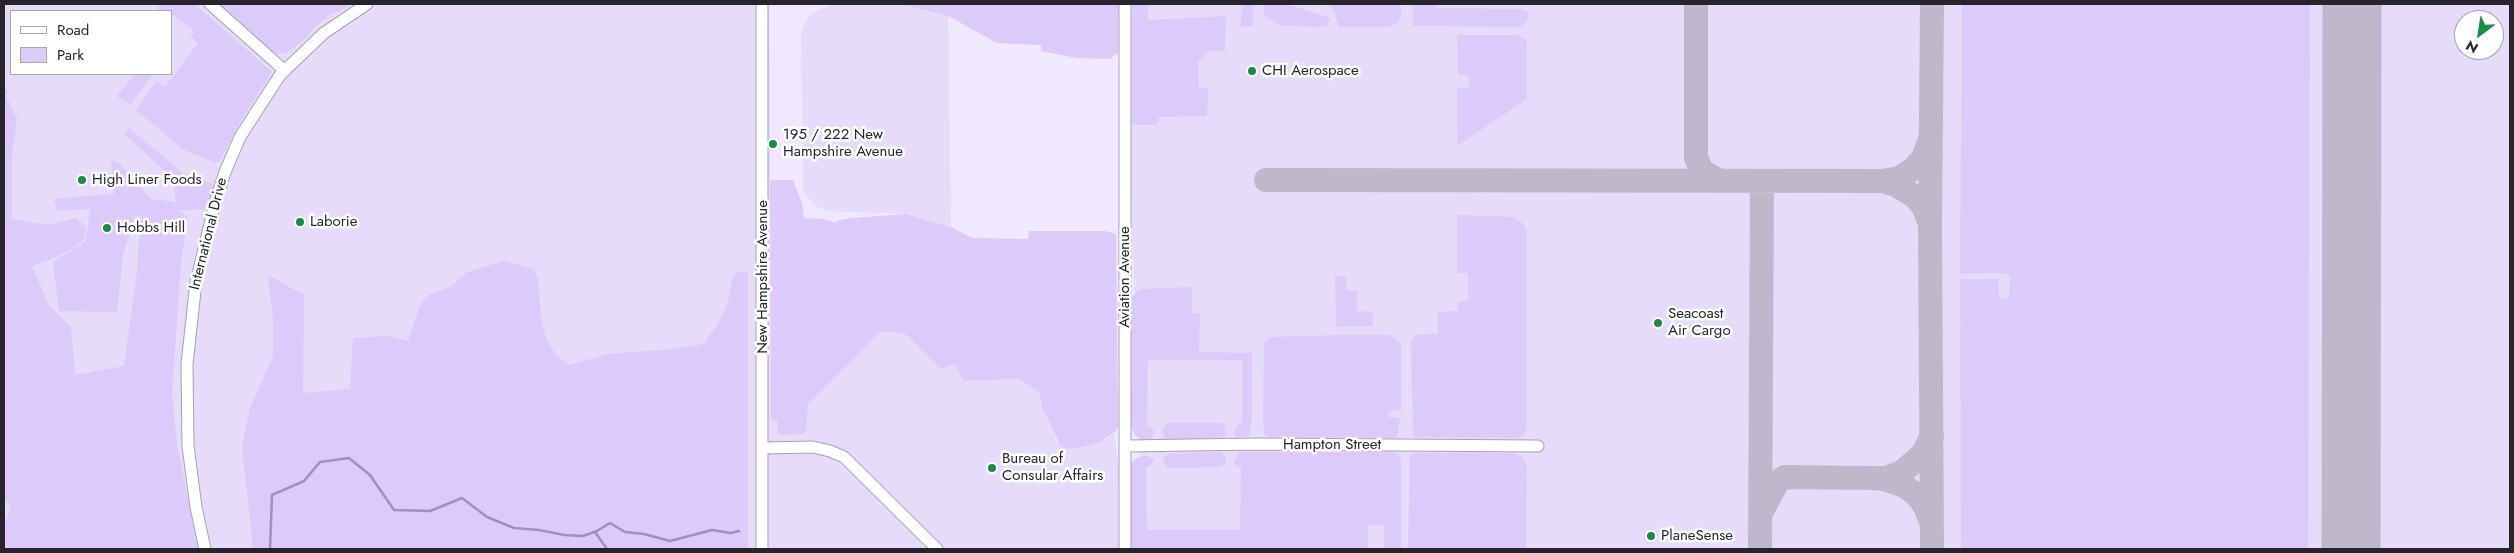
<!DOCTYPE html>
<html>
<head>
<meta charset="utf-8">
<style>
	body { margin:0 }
	#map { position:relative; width:2514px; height:553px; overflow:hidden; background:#f0e8ff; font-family:Jost,sans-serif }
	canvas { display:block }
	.frame { position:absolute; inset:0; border:5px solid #27242d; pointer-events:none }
	.legend { position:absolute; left:10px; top:10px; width:162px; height:65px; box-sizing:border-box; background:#fff; border:1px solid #a9a7ab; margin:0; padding:6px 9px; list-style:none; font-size:15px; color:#27242d }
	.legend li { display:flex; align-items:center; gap:10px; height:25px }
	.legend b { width:25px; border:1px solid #a9a7ab }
	.north { position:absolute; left:2454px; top:10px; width:50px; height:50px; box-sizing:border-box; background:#fff; border:1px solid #a9a7ab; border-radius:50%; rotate:211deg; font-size:14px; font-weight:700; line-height:20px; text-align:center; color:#27242d }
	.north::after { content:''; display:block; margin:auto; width:18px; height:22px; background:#178e48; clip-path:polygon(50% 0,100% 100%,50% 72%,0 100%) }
</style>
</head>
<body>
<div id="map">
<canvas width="2514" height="553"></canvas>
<div class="frame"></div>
<ul class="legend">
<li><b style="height:6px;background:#fff"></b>Road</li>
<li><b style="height:14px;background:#dbcafa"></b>Park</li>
</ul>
<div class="north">N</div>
</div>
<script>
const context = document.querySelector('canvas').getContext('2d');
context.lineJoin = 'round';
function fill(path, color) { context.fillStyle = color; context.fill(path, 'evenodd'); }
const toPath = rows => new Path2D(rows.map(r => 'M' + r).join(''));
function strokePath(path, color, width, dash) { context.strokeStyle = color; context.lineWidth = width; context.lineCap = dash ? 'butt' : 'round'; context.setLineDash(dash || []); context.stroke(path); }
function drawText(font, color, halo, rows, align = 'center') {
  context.font = font + ' Jost,sans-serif'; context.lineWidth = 5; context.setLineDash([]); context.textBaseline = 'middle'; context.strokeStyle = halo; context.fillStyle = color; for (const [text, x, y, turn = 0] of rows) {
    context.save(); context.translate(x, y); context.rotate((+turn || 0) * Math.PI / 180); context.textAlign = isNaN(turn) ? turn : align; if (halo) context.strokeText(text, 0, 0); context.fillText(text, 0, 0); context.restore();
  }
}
fill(toPath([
	[4,4,769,4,771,420,806,431,808,405,879,333,890,331,905,335,940,369,955,364,963,381,1019,379,1039,392,1042,408,1058,444,1081,446,1102,441,1114,434,1119,467,1118,549,4,549],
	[11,11,171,11,171,74,11,74],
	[836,4,901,4,948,16,951,227,906,214,827,211,816,206,803,192,801,33,808,17,818,10],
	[1132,4,2510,4,2510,549,1143,549,1130,168],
	[2464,20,2494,20,2494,50,2464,50]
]), '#e6dbf9');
fill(toPath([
	[159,4,195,4,272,72,240,122,219,162,214,162,184,150,136,110,156,81,165,87,198,43,191,37,194,31,171,14,171,11,158,11],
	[213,4,351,4,338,12,330,14,313,29,304,40,286,53,280,54,273,53],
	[901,4,1119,4,1118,53,1110,59,1077,58,1041,51,1041,45,997,43,948,16],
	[1132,4,1148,4,1148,20,1226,16,1225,51,1209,51,1198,62,1199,88,1208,89,1207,116,1159,117,1158,123,1154,125,1136,125,1132,123],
	[1243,4,1253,4,1253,26,1240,27],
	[1263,4,1286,4,1328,17,1330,20,1326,27,1280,26,1265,16],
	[1329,4,1401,4,1401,17,1396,24,1389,27,1339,27,1334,10],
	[1413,4,1436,4,1436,8,1522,9,1528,13,1527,22,1519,27,1413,26],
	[1962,4,2310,4,2308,549,1961,549,1960,279,1998,279,1999,297,2003,299,2009,298,2010,276,2004,273,1960,274],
	[1457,35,1518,35,1527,41,1527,99,1457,146,1457,88,1469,87,1468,75,1458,75],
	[135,74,153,74,130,105,117,96],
	[4,85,8,92,6,96,17,119,12,154,12,219,49,225,76,218,86,227,84,239,75,247,56,257,32,266,49,306,71,327,75,375,124,366,137,272,140,223,143,215,135,216,123,255,117,312,59,311,53,262,86,241,90,209,57,211,54,199,114,194,111,158,121,165,151,199,176,202,172,177,124,134,129,128,183,173,214,184,209,209,177,210,188,217,181,262,172,393,177,444,198,549,4,549,4,526,11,505,4,499],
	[770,180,793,180,802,203,804,218,824,219,835,223,839,220,852,218,906,214,951,227,972,238,1028,239,1029,231,1105,231,1116,234,1118,427,1115,432,1098,443,1074,449,1061,447,1042,408,1039,392,1019,379,963,381,955,364,940,369,906,335,890,331,879,333,808,405,806,431,803,434,782,435,778,432,777,421,771,421],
	[1457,215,1514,217,1523,224,1527,230,1527,428,1522,436,1516,438,1413,437,1411,340,1416,335,1438,334,1438,312,1458,311,1459,301,1468,301,1468,273,1457,273],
	[504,261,534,269,538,278,541,318,546,339,556,355,569,365,608,354,674,349,704,344,720,320,728,302,733,277,738,272,748,271,748,549,253,549,242,446,250,408,273,357,273,318,268,275,304,295,303,393,350,389,353,338,389,336,408,341,421,303,429,295,452,286,467,272],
	[1335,276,1346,276,1347,291,1357,291,1357,311,1373,312,1373,326,1336,327],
	[1192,287,1192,313,1200,313,1199,352,1252,353,1252,420,1249,435,1248,437,1236,437,1234,434,1236,427,1242,422,1242,360,1148,360,1147,425,1154,431,1151,440,1141,439,1135,435,1131,427,1132,296,1140,289],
	[1340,335,1390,335,1401,344,1401,410,1389,411,1388,417,1400,418,1397,436,1393,438,1270,437,1265,435,1263,421,1264,343,1271,337],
	[1167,423,1222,423,1225,426,1226,433,1225,437,1216,438,1165,440,1162,430],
	[1221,452,1226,458,1225,464,1220,467,1168,468,1162,461,1167,454],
	[1240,452,1392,452,1398,454,1401,460,1401,549,1384,549,1384,526,1368,525,1368,546,1365,549,1130,549,1130,465,1135,459,1145,455,1154,459,1151,465,1146,468,1147,530,1240,530,1241,468,1236,466,1234,461],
	[1415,453,1514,453,1521,456,1527,467,1526,549,1408,549,1410,456]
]), '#dbcafa');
strokePath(toPath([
	[595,532,607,549],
	[270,549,272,495,304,481,320,462,349,458,370,475,394,510,430,511,462,498,487,517,514,528,539,530,564,535,583,536,597,531,610,523,625,532,644,534,670,541,712,530,731,533,739,531]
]), '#a190bf', 2.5);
strokePath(toPath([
	[1696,4,1696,158,1702,171,1720,181],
	[1266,180,1882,181,1899,178,1913,169,1923,158,1931,137],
	[1882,181,1896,185,1914,196,1923,206,1930,224],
	[1762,511,1777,483,1784,477,1871,478],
	[1931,521,1924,505,1917,495,1904,486,1885,479,1871,478,1886,478,1902,472,1922,455,1932,435],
	[1760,549,1762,182],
	[1932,549,1930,226,1932,4]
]), '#bfb8cc', 24);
strokePath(toPath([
	[2351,549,2352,4]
]), '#bfb8cc', 59);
const minor = toPath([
	[210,4,284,70],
	[1125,4,1125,549],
	[1125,446,1256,444,1538,446],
	[763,448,813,447,830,451,844,457,937,549],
	[205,549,196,507,188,446,187,364,196,282,215,203,225,172,240,137,280,75,324,33,367,4],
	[762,549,762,4]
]);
strokePath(minor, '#a7a0b5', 13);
strokePath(minor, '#fff', 11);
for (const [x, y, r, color] of [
	[1252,71,5,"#178e48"],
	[773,144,5,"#178e48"],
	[82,180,5,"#178e48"],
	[300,222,5,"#178e48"],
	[107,228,5,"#178e48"],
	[1658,323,5,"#178e48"],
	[992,468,5,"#178e48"],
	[1651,536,5,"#178e48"]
]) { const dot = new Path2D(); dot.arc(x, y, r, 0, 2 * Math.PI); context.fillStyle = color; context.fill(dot); strokePath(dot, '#fff', 2); }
drawText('15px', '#27242d', '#fff', [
	["CHI Aerospace",1262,71],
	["195 / 222 New",783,135],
	["Hampshire Avenue",783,152],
	["High Liner Foods",92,180],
	["Laborie",310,222],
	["Hobbs Hill",117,228],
	["Seacoast",1668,314],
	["Air Cargo",1668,331],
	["Bureau of",1002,459],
	["Consular Affairs",1002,476],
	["PlaneSense",1661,536]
], 'left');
drawText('15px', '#27242d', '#fff', [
	["International Drive",209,234,-76],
	["New Hampshire Avenue",763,277,-90],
	["Aviation Avenue",1125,277,-90],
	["Hampton Street",1332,445]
]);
</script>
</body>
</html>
